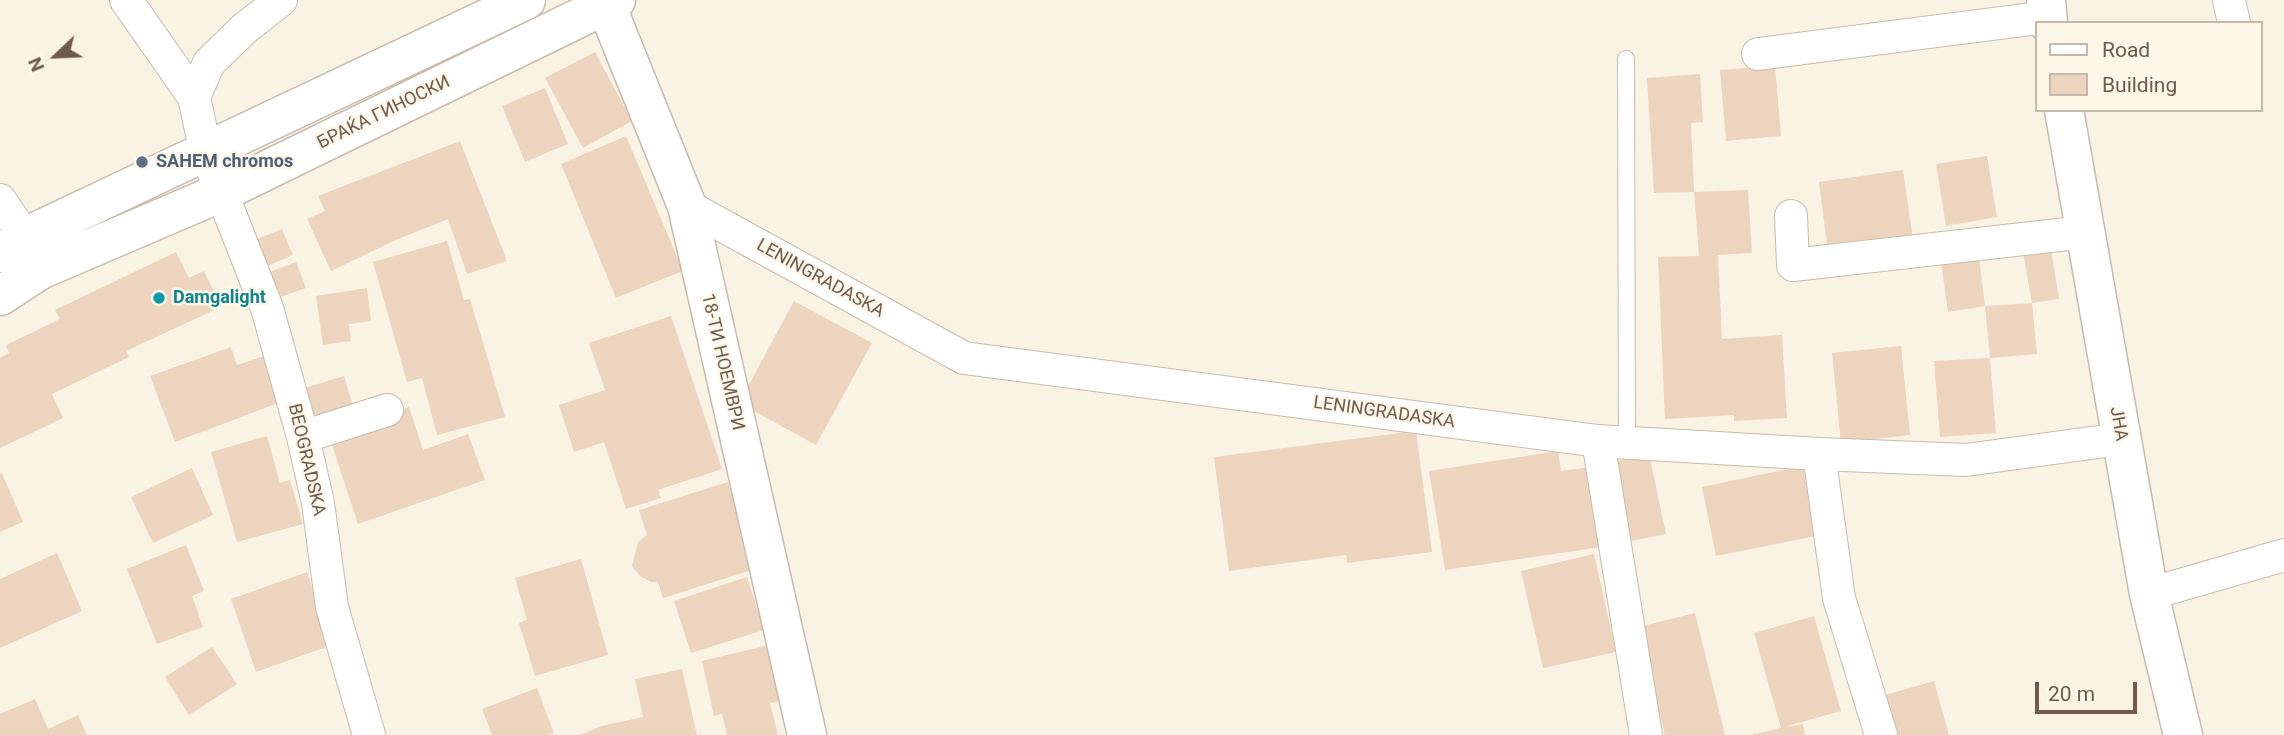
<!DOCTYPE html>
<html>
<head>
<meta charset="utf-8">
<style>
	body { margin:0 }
	#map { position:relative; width:2284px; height:735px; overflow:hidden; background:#f9f3e4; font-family:Roboto,sans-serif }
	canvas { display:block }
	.legend { position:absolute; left:2035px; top:21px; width:228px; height:91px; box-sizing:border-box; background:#fdf7ea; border:2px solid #c4b9ab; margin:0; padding:9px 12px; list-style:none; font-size:21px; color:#6f5b4d }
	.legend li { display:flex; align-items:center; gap:14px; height:35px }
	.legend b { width:35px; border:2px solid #c4b9ab }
	.north { position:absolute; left:21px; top:21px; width:70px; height:70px; -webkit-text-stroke:5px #fdf7ea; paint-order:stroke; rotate:247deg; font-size:19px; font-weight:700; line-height:28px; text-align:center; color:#6f5b4d }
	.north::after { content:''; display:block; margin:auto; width:24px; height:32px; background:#6f5b4d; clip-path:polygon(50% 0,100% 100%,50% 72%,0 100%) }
	.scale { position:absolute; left:2035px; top:682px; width:102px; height:32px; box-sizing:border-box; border:4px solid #6f5b4d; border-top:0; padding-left:9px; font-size:21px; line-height:24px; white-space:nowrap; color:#6f5b4d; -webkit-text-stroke:5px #fdf7ea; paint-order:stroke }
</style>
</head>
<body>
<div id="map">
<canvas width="2284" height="735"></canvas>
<ul class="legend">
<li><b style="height:9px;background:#fff"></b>Road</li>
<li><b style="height:19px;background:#ecd4bf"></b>Building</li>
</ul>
<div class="north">N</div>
<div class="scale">20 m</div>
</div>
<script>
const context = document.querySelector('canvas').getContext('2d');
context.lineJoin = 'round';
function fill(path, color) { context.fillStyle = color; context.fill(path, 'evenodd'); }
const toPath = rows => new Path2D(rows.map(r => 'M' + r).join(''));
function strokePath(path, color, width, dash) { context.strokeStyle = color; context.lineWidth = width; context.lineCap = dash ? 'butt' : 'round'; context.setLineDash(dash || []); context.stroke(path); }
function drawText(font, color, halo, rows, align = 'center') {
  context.font = font + ' Roboto,sans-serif'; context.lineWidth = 5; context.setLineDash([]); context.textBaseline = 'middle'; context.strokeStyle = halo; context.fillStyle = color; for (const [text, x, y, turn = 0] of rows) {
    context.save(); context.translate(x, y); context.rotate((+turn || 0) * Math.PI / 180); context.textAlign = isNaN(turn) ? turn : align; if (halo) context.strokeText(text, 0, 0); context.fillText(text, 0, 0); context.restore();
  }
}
fill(toPath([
	[595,52,632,121,583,148,545,78],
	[1775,66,1781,136,1726,141,1720,70],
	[1700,74,1703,122,1691,123,1694,192,1654,193,1647,78],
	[545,88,568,144,525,162,502,106],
	[626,136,683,271,616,298,561,164],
	[460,141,507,261,467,274,448,219,396,240,331,271,307,219,325,211,318,196],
	[1987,156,1997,217,1946,226,1936,164],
	[1903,170,1913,239,1828,252,1819,182],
	[1748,190,1752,253,1718,255,1722,339,1782,335,1787,418,1734,421,1734,415,1665,419,1658,257,1699,256,1694,192],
	[282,229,293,255,261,269,250,242],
	[447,241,464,300,470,299,505,417,437,435,422,378,407,382,373,262],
	[2050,243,2059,299,2032,303,2037,354,1990,358,1985,306,1948,312,1940,255,1978,250,1985,306,2032,303,2022,247],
	[176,252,189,278,204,271,221,307,126,351,129,357,52,394,63,418,0,448,0,358,9,353,6,345,60,319,55,310],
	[296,262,306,288,272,300,262,275],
	[367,288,371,321,349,324,351,341,323,345,316,296],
	[794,301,872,343,816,445,739,403],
	[671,316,722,469,658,490,661,498,626,509,604,442,574,452,559,405,605,390,589,343],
	[1901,346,1910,435,1841,443,1832,353],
	[231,347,237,365,264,356,281,402,175,442,150,376],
	[1990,358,1996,433,1940,437,1934,361],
	[344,376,356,416,314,429,302,389],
	[409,407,423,450,468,434,485,480,358,524,328,433],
	[1416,431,1432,552,1347,563,1346,555,1229,571,1214,457],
	[267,436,280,483,290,480,303,524,237,542,211,452],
	[1558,451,1561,471,1596,466,1608,546,1445,570,1429,471],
	[1649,454,1666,534,1626,542,1608,463],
	[1803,466,1816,536,1716,556,1702,487],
	[192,468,213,515,153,543,131,497],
	[2,473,23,522,0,532,0,474],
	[728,482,755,569,663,598,658,582,651,582,640,576,632,566,638,542,647,535,639,510],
	[186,545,204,591,192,596,203,627,157,644,127,569],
	[57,553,82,611,0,648,0,579],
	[1594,554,1616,652,1543,668,1521,571],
	[581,559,608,655,535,676,519,623,527,620,515,578],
	[307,572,332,645,256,672,231,599],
	[747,577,764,630,691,653,674,601],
	[1695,613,1725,735,1665,735,1639,627],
	[1814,616,1841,711,1784,727,1803,724,1805,735,1751,735,1781,728,1754,633],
	[769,645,782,701,770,703,778,735,727,735,722,714,714,716,702,661],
	[212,647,237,684,189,715,165,677],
	[682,669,697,735,579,735,602,726,643,717,635,679],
	[1934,681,1949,735,1896,735,1885,695],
	[537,688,554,733,548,735,492,735,482,709],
	[35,699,48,729,78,715,87,735,0,735,0,714]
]), '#ecd4bf');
const service = toPath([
	[1626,59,1627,442]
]);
const minor = toPath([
	[126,0,194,97],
	[281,0,245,28,209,63,194,97,206,153,267,308,303,437,318,503,332,607,369,735],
	[2229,0,2234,23],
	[1758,54,2047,17],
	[0,200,25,237],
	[687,206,964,358,1598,441,1819,454,1966,460,2120,439],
	[1791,216,1793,265,2085,232],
	[303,437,387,410],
	[1598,441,1646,735],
	[1819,454,1839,598,1881,735],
	[2149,594,2284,555]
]);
const tertiary = toPath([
	[604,0,687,206,807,735],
	[2046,0,2048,23],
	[2064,110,2149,594,2183,735],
	[0,253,25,237,526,0],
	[0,296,40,270,222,192,616,0]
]);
strokePath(service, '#c9bbac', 18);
strokePath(minor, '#c9bbac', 34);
strokePath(tertiary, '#c9bbac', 41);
strokePath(service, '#fff', 16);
strokePath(minor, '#fff', 32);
strokePath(tertiary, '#fff', 38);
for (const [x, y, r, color] of [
	[142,162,7,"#5c6f8a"],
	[159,298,7,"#0f9aa8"]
]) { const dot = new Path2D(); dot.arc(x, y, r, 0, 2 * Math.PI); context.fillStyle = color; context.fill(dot); strokePath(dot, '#fdf7ea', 2.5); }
drawText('18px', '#6f5b4d', '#fdf7ea', [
	["БРАЌА ГИНОСКИ",384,113,-26],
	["LENINGRADASKA",820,279,29],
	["18-ТИ НОЕМВРИ",722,362,77],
	["LENINGRADASKA",1384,413,8],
	["ЈНА",2118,424,80],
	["BEOGRADSKA",306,460,77]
]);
drawText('bold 18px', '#4e5e75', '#fdf7ea', [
	["SAHEM chromos",156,162]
], 'left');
drawText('bold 18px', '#0d838f', '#fdf7ea', [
	["Damgalight",173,298]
], 'left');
</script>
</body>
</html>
